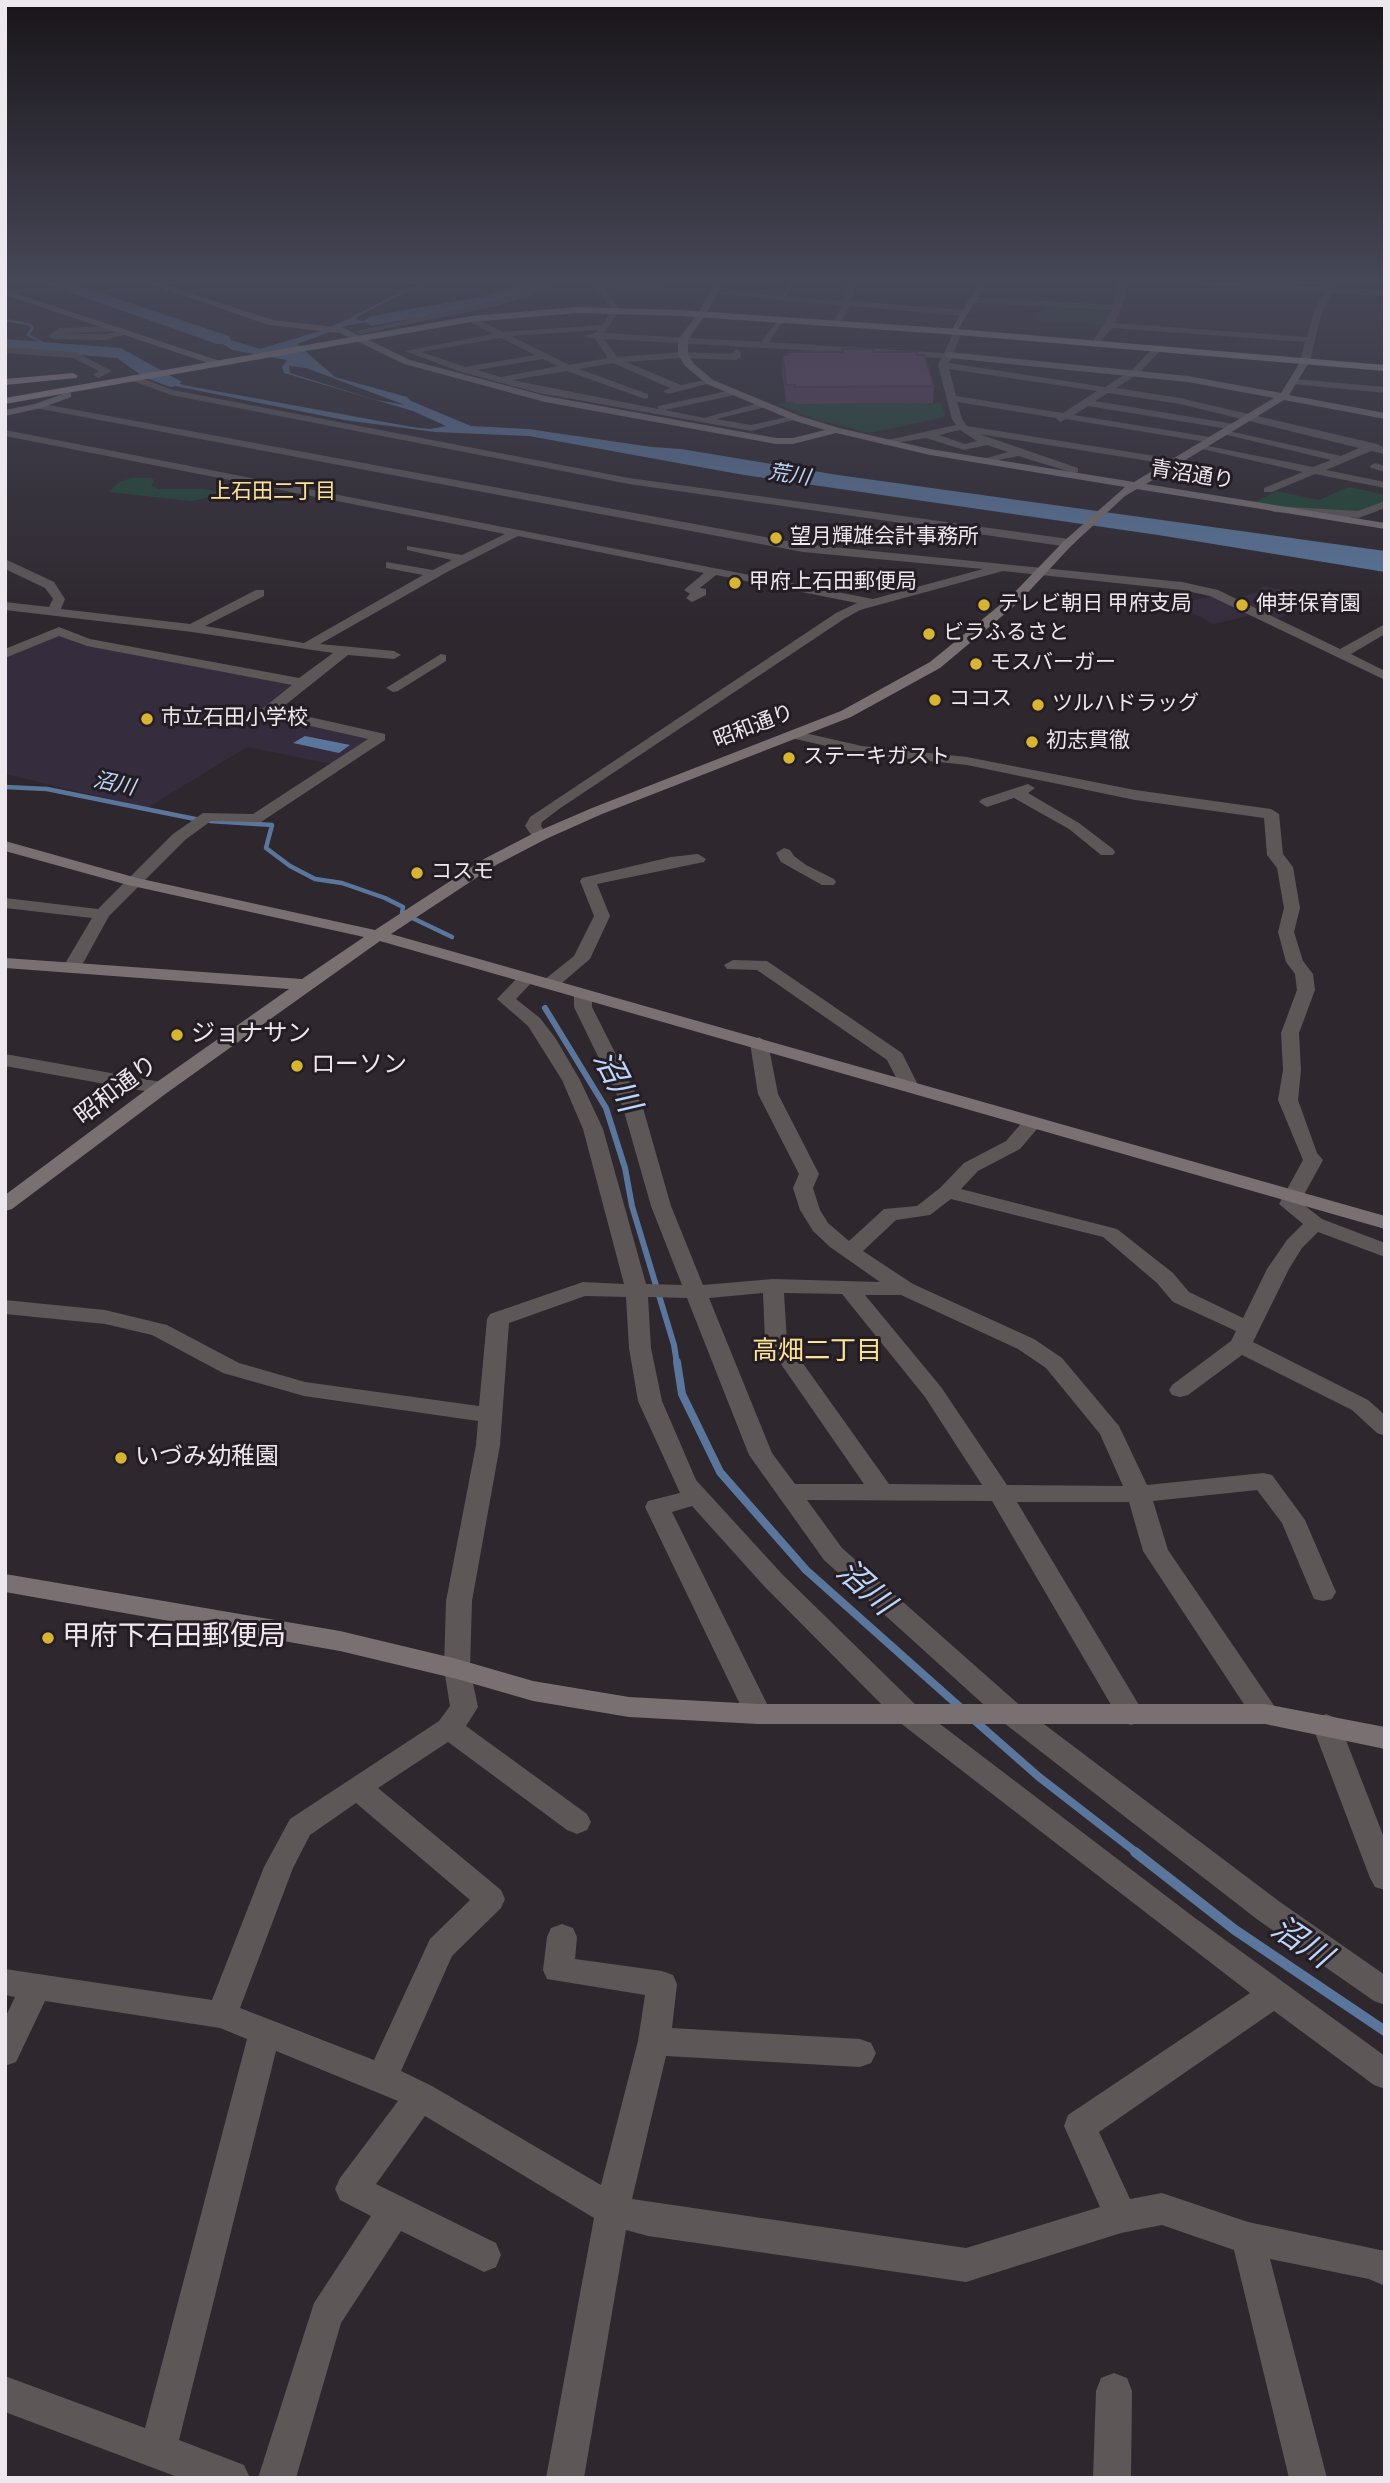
<!DOCTYPE html>
<html>
<head>
<meta charset="utf-8">
<style>
	body { margin:0 }
	#map { position:relative; width:1390px; height:2483px; overflow:hidden; background:#2e272e; font-family:"Roboto Condensed",sans-serif }
	canvas { display:block }
	.frame { position:absolute; inset:0; border:7px solid #ede8ed; pointer-events:none }
</style>
</head>
<body>
<div id="map">
<canvas width="1390" height="2483"></canvas>
<div class="frame"></div>
</div>
<script>
const context = document.querySelector('canvas').getContext('2d');
context.lineJoin = 'round';
function fill(path, color) { context.fillStyle = color; context.fill(path, 'evenodd'); }
const toPath = rows => new Path2D(rows.map(r => 'M' + r).join(''));
function strokePath(path, color, width, dash) { context.strokeStyle = color; context.lineWidth = width; context.lineCap = dash ? 'butt' : 'round'; context.setLineDash(dash || []); context.stroke(path); }
function drawText(font, color, halo, rows, align = 'center') {
  context.font = font + ' "Roboto Condensed","Noto Sans JP",sans-serif'; context.lineWidth = 6; context.setLineDash([]); context.textBaseline = 'middle'; context.strokeStyle = halo; context.fillStyle = color; for (const [text, x, y, turn = 0] of rows) {
    context.save(); context.translate(x, y); context.rotate((+turn || 0) * Math.PI / 180); context.textAlign = isNaN(turn) ? turn : align; if (halo) context.strokeText(text, 0, 0); context.fillText(text, 0, 0); context.restore();
  }
}
fill(toPath([
	[1263,586,1316,596,1306,607,1274,620,1259,613,1214,624,1175,604,1219,595,1230,600,1255,593],
	[62,635,80,644,289,684,293,686,262,712,367,737,368,739,331,764,247,747,147,808,5,774,5,656]
]), '#352d3d');
fill(toPath([
	[1048,305,1113,308,1103,325,1035,320],
	[786,402,795,402,795,404,942,403,945,417,870,433,815,419,777,404],
	[131,478,151,478,154,480,151,486,159,489,202,489,218,491,221,495,191,501,109,492,118,483],
	[1349,487,1385,495,1385,504,1359,515,1254,503,1276,491,1319,500]
]), '#1e4432');
fill(toPath([
	[44,281,57,281,139,306,201,331,260,349,320,331,358,315,357,319,362,321,421,312,346,326,297,344,335,377,407,397,411,401,471,426,528,429,652,447,681,449,838,475,1385,551,1385,572,1158,535,744,475,529,436,435,432,344,420,170,385,153,377,128,356,183,385,412,427,430,429,446,426,413,411,284,373,282,367,287,360,232,350,225,345,200,337,199,334,177,326,172,321,118,308,63,284],
	[289,366,306,368,405,405,376,400,290,373],
	[305,736,350,745,339,753,293,743]
]), '#5b769c');
strokePath(toPath([
	[784,297,793,281],
	[352,318,397,295,433,281],
	[5,320,28,324,33,327,28,335,51,347]
]), '#5b769c', 2.5);
strokePath(toPath([
	[5,787,47,789,200,820],
	[210,821,272,825,266,848,290,866,315,879,342,883,385,898,403,907,402,913,452,937]
]), '#5b769c', 4.5);
strokePath(toPath([
	[545,1008,606,1108,625,1168,632,1206,674,1345,677,1364]
]), '#5b769c', 6);
strokePath(toPath([
	[677,1362,682,1394,720,1472,806,1570,961,1708],
	[974,1720,1039,1777,1137,1853]
]), '#5b769c', 8);
strokePath(toPath([
	[1135,1852,1235,1930,1385,2031]
]), '#5b769c', 10);
fill(toPath([
	[44,281,64,281,229,336,231,340,229,344,217,344,46,284,44,281],
	[529,281,550,281,547,284,484,306,371,326,363,321,371,316,481,297,529,281],
	[5,339,121,348,182,382,173,387,167,386,144,377,117,358,5,349,5,339]
]), '#5b769c');
fill(toPath([
	[555,281,565,281,530,296,493,307,360,334,356,331,492,302,555,281],
	[592,281,662,283,663,281,671,281,665,288,605,288,620,310,604,333,761,342,780,317,784,320,769,342,944,353,954,332,958,329,962,332,949,363,1105,387,1132,370,1154,347,1160,347,1160,351,1138,374,1116,388,1180,398,1377,444,1385,448,1385,454,1371,451,1326,470,1385,482,1385,488,1315,474,1272,492,1264,492,1264,488,1303,472,1193,447,1198,444,1313,467,1331,460,1219,433,1224,430,1341,456,1359,448,1180,404,1108,393,1095,401,1234,424,1239,427,1234,430,1088,406,1074,415,1216,438,1217,440,1212,443,1066,419,1060,422,1056,418,957,402,962,419,967,426,1174,459,1179,462,1174,465,979,434,1078,468,1078,472,1074,473,1018,456,983,463,983,459,1008,452,987,445,964,450,926,438,883,445,883,441,956,425,952,419,938,365,941,358,604,339,617,357,683,352,731,354,736,349,741,352,741,357,736,360,680,358,626,362,681,385,710,379,715,382,668,394,663,391,670,388,613,363,579,369,648,394,648,398,645,399,567,371,512,380,658,409,658,406,732,390,737,393,735,395,665,410,704,418,763,402,766,403,766,407,716,419,751,425,796,415,801,418,751,431,539,393,461,372,405,351,493,334,468,321,468,317,471,316,503,332,602,325,612,310,592,281],
	[598,330,595,333,583,336,595,339,608,358,569,365,511,336,598,330],
	[501,338,535,355,465,367,421,352,501,338],
	[543,359,558,366,501,377,477,370,543,359],
	[949,369,1097,391,1063,413,956,396,949,369],
	[960,430,977,441,965,444,939,435,960,430],
	[847,281,855,281,852,301,964,310,968,313,964,316,850,306,840,324,836,327,832,324,842,306,712,293,716,290,843,301,847,281],
	[1118,281,1126,281,1125,298,1115,323,1307,337,1314,312,1324,292,1160,283,1156,281,1325,287,1325,281,1333,281,1333,288,1385,290,1385,296,1332,293,1322,312,1310,361,1305,364,1300,361,1305,342,1112,328,1097,346,1092,343,1112,310,972,303,968,300,972,297,1114,305,1118,281],
	[400,288,410,288,414,291,397,293,400,288],
	[113,326,117,329,116,331,63,334,106,334,126,330,130,333,106,340,53,339,49,336,59,328,113,326],
	[5,347,75,352,112,371,98,378,93,375,99,371,73,358,5,353,5,347],
	[133,375,173,390,629,478,1069,539,1075,543,1069,547,629,484,171,395,130,380,130,376,133,375],
	[1295,379,1385,387,1385,393,1292,384,1290,382,1295,379],
	[38,403,803,544,1182,582,1218,590,1340,649,1385,624,1385,634,1351,654,1385,671,1385,680,1210,596,1182,590,1003,571,860,610,844,619,559,809,542,822,541,826,548,836,540,841,534,839,525,826,530,817,836,613,857,603,716,575,700,588,706,589,706,595,692,602,686,598,690,594,684,590,704,573,518,536,447,572,320,644,394,651,401,655,394,659,348,655,279,710,385,734,385,740,261,822,211,821,185,840,109,916,81,967,72,972,63,967,92,918,5,908,5,898,98,909,173,834,203,813,253,814,368,739,262,715,262,709,292,685,87,646,59,636,5,658,5,649,59,627,90,639,299,678,333,653,192,632,5,610,5,602,49,607,53,599,45,588,5,569,5,559,54,582,65,599,61,609,190,624,256,590,264,590,264,596,205,626,304,643,423,575,386,568,386,562,433,570,452,560,407,550,407,546,462,555,505,534,5,436,5,430,873,599,983,569,803,552,35,408,35,404,38,403],
	[1375,463,1385,466,1385,472,1371,468,1370,466,1375,463],
	[1385,501,1385,508,1359,518,1274,512,1268,509,1274,506,1358,511,1385,501],
	[441,654,446,655,446,661,398,691,393,692,386,688,441,654],
	[796,731,862,746,967,757,1135,790,1271,809,1279,814,1283,854,1293,867,1300,908,1294,932,1303,961,1313,974,1315,990,1299,1033,1301,1070,1298,1100,1317,1153,1323,1160,1300,1202,1322,1219,1385,1243,1385,1257,1318,1232,1302,1248,1289,1269,1253,1342,1368,1400,1385,1415,1385,1436,1377,1433,1352,1410,1242,1355,1188,1395,1180,1397,1172,1395,1169,1390,1172,1385,1231,1341,1236,1331,1173,1302,1157,1283,1103,1237,951,1199,930,1215,896,1220,863,1251,913,1284,1034,1339,1062,1358,1119,1426,1147,1485,1263,1473,1272,1475,1305,1520,1336,1592,1332,1599,1323,1601,1314,1599,1282,1523,1257,1490,1153,1501,1168,1550,1275,1707,1279,1714,1275,1721,1265,1724,1255,1721,1143,1551,1129,1502,1017,1502,1145,1715,1141,1722,1131,1725,1121,1722,992,1501,807,1500,842,1548,1024,1709,1280,1902,1385,1975,1385,2005,1374,2001,1258,1920,1004,1723,824,1560,749,1455,687,1298,648,1297,651,1348,662,1401,696,1480,782,1574,919,1708,1195,1918,1385,2056,1385,2089,1374,2085,1274,2011,1099,2132,1130,2199,1162,2193,1248,2222,1385,2251,1385,2286,1369,2279,1270,2259,1327,2478,1289,2478,1234,2250,1162,2225,1121,2233,966,2282,648,2236,626,2230,584,2478,546,2478,594,2218,425,2116,376,2184,496,2243,501,2255,496,2267,484,2272,401,2231,341,2323,296,2478,258,2478,314,2303,371,2216,340,2200,335,2189,340,2178,398,2101,276,2051,179,2440,244,2465,250,2478,180,2478,5,2412,5,2376,145,2428,247,2039,220,2028,45,2001,16,2062,5,2066,5,2018,15,1997,5,1995,5,1969,212,2000,264,1867,290,1819,439,1721,450,1706,444,1669,446,1601,476,1445,478,1421,304,1396,223,1373,152,1335,105,1324,5,1314,5,1300,105,1310,167,1325,239,1363,305,1382,479,1406,487,1319,490,1314,583,1282,624,1284,583,1129,562,1080,528,1026,497,999,521,974,527,973,536,978,516,999,540,1018,556,1039,580,1080,603,1129,646,1284,682,1285,651,1206,623,1108,574,1007,574,994,583,989,592,994,592,1007,643,1108,671,1206,703,1285,773,1279,880,1282,830,1247,813,1231,800,1210,793,1188,799,1174,758,1094,750,1043,759,1037,768,1043,778,1094,819,1174,813,1188,820,1210,828,1223,849,1241,884,1209,917,1206,940,1188,964,1163,1006,1141,1026,1118,1033,1116,1043,1122,1020,1149,978,1171,961,1189,1117,1229,1173,1273,1189,1292,1243,1318,1267,1269,1287,1240,1303,1224,1279,1204,1303,1160,1278,1100,1283,1070,1281,1033,1297,990,1295,974,1286,962,1278,932,1284,908,1277,868,1267,855,1264,818,1135,800,967,765,862,754,791,738,789,735,796,731],
	[763,1293,765,1341,864,1484,795,1484,772,1453,709,1298,763,1293],
	[784,1293,842,1294,925,1397,982,1485,889,1484,787,1341,784,1293],
	[865,1295,901,1295,1018,1349,1046,1368,1100,1434,1123,1486,1007,1485,941,1387,865,1295],
	[585,1296,626,1297,629,1348,638,1401,680,1493,648,1501,645,1507,748,1721,758,1724,768,1721,772,1714,672,1512,692,1506,764,1586,899,1722,1250,1993,1068,2115,1064,2126,1100,2207,966,2248,632,2199,666,2056,860,2067,871,2063,876,2053,871,2043,860,2039,672,2028,677,1984,673,1975,662,1971,575,1959,577,1937,573,1928,562,1924,551,1928,547,1937,543,1970,547,1979,645,1995,638,2041,601,2185,432,2086,401,2071,452,1956,501,1908,505,1899,501,1890,378,1788,448,1742,567,1830,577,1834,587,1830,591,1822,587,1814,466,1726,478,1707,470,1669,472,1601,500,1445,509,1323,585,1296],
	[356,1803,470,1900,430,1939,374,2060,240,2008,293,1868,310,1835,356,1803],
	[1028,784,1035,788,1028,793,1079,823,1113,849,1115,852,1113,855,1101,855,1069,829,1014,798,987,807,979,802,982,799,1028,784],
	[784,848,790,850,794,856,806,865,834,879,836,882,834,885,822,885,781,862,776,853,784,848],
	[698,854,706,859,704,862,597,884,610,916,590,959,556,988,544,988,541,984,544,980,574,956,594,916,580,881,582,878,671,857,698,854],
	[733,960,767,961,902,1053,919,1087,917,1091,903,1091,887,1060,757,970,727,969,724,965,733,960],
	[5,1054,161,1082,170,1088,161,1094,5,1066,5,1054],
	[1326,1714,1336,1718,1340,1725,1385,1840,1385,1890,1375,1887,1370,1878,1312,1725,1316,1718,1326,1714],
	[1114,2373,1127,2378,1132,2391,1131,2478,1093,2478,1096,2391,1101,2378,1114,2373]
]), '#5d5758');
fill(toPath([
	[141,281,152,281,273,320,344,328,410,360,546,396,776,438,793,438,825,430,792,420,707,384,685,366,678,355,678,340,700,310,716,281,724,281,708,311,688,340,688,355,694,364,713,380,800,416,839,428,930,449,1134,482,1274,398,1188,382,949,358,944,355,949,352,1188,376,1281,393,1302,359,1305,358,1310,361,1289,395,1385,413,1385,419,1284,400,1146,484,1385,523,1385,529,1137,489,1125,496,1071,546,1019,602,940,668,851,717,602,814,546,839,496,865,391,934,1385,1216,1385,1229,380,941,168,1092,12,1209,5,1211,5,1195,154,1084,289,989,5,968,5,958,302,979,364,937,128,885,5,851,5,841,137,878,375,930,484,859,534,833,592,808,841,711,930,662,1011,596,1063,542,1125,487,930,455,836,433,793,444,776,444,545,402,404,364,340,333,269,325,141,281],
	[980,281,988,281,955,334,949,334,980,281],
	[5,290,220,361,222,363,214,365,5,295,5,290],
	[68,392,71,393,71,397,41,408,5,416,5,410,35,404,68,392],
	[5,1574,340,1631,457,1659,533,1681,629,1697,758,1704,1265,1704,1385,1727,1385,1749,1265,1724,758,1724,629,1717,533,1701,457,1679,340,1651,5,1592,5,1574]
]), '#797072');
fill(toPath([
	[578,307,681,310,958,329,1385,365,1385,371,958,335,681,316,578,313,471,322,5,404,5,398,471,316,578,307],
	[73,373,78,376,76,378,5,385,5,379,73,373]
]), '#a39597');
fill(toPath([
	[842,349,874,352,934,386,933,403,795,404,795,402,786,402,782,372,783,355,842,352]
]), '#583c59');
const building = toPath([
	[842,349,873,349,874,352,916,352,917,355,924,355,934,386,795,387,795,385,786,385,783,355,788,355,788,352,843,352,842,349]
]);
fill(building, '#664667');
strokePath(building, '#473148', 2);
const sky = context.createLinearGradient(0, 0, 0, 628);
sky.addColorStop(0, '#191519');
sky.addColorStop(0.45, '#464757');
sky.addColorStop(1, '#46475700');
context.fillStyle = sky;
context.fillRect(0, 0, 1390, 628);
for (const [x, y, r, color] of [
	[776,538,7,"#d7b434"],
	[735,583,7,"#d7b434"],
	[984,605,7,"#d7b434"],
	[1242,605,7,"#d7b434"],
	[929,634,7,"#d7b434"],
	[976,664,7,"#d7b434"],
	[935,700,7,"#d7b434"],
	[1038,705,7,"#d7b434"],
	[147,719,7,"#d7b434"],
	[1032,742,7,"#d7b434"],
	[789,758,7,"#d7b434"],
	[417,873,7,"#d7b434"],
	[177,1035,7,"#d7b434"],
	[297,1066,7,"#d7b434"],
	[121,1458,7,"#d7b434"],
	[48,1638,7,"#d7b434"]
]) { const dot = new Path2D(); dot.arc(x, y, r, 0, 2 * Math.PI); context.fillStyle = color; context.fill(dot); strokePath(dot, '#241d24', 2.5); }
drawText('italic 21px', '#bbd6fa', '#241d24', [
	["荒川",789,476,9],
	["沼川",114,785,12]
]);
drawText('21px', '#ede8ed', '#241d24', [
	["青沼通り",1192,476,9],
	["昭和通り",754,727,-21]
]);
drawText('21px', '#fbe396', '#241d24', [
	["上石田二丁目",273,493]
]);
drawText('21px', '#ede8ed', '#241d24', [
	["望月輝雄会計事務所",790,538],
	["甲府上石田郵便局",749,583],
	["テレビ朝日 甲府支局",998,605],
	["伸芽保育園",1256,605],
	["ビラふるさと",943,634],
	["モスバーガー",990,664],
	["ココス",949,700],
	["ツルハドラッグ",1052,705],
	["市立石田小学校",161,719],
	["初志貫徹",1046,742],
	["ステーキガスト",803,758],
	["コスモ",431,873]
], 'left');
drawText('24px', '#ede8ed', '#241d24', [
	["ジョナサン",191,1035],
	["ローソン",311,1066],
	["いづみ幼稚園",135,1458]
], 'left');
drawText('24px', '#ede8ed', '#241d24', [
	["昭和通り",117,1091,-37]
]);
drawText('26px', '#fbe396', '#241d24', [
	["高畑二丁目",817,1352]
]);
drawText('28px', '#ede8ed', '#241d24', [
	["甲府下石田郵便局",62,1638]
], 'left');
drawText('italic 32px', '#bbd6fa', '#241d24', [
	["沼川",615,1082,63],
	["沼川",864,1589,42],
	["沼川",1300,1944,34]
]);
</script>
</body>
</html>
